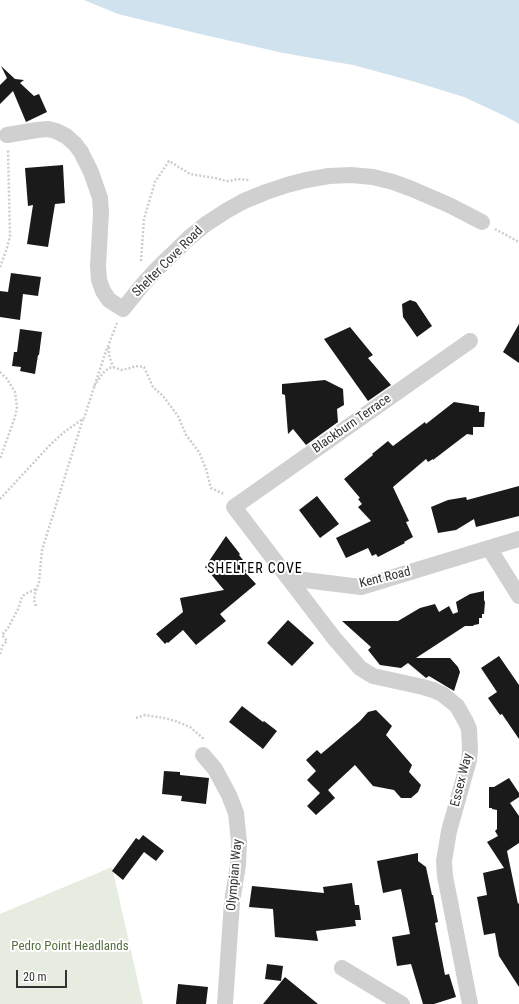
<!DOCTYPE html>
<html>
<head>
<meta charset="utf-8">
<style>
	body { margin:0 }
	#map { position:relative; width:519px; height:1004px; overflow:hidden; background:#fff; font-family:"Roboto Condensed",sans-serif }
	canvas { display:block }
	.scale { position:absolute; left:16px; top:970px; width:51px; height:18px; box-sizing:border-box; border:2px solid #333; border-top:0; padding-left:5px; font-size:12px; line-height:14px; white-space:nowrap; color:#333; -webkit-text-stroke:3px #fff; paint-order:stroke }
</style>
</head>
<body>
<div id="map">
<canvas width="519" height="1004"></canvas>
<div class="scale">20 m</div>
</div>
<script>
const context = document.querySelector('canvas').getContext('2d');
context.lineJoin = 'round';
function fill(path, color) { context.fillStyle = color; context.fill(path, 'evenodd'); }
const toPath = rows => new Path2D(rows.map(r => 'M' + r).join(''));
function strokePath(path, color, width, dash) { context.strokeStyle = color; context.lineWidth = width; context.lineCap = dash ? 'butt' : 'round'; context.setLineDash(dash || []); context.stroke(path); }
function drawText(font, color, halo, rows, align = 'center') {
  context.font = font + ' "Roboto Condensed",sans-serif'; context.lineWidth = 4; context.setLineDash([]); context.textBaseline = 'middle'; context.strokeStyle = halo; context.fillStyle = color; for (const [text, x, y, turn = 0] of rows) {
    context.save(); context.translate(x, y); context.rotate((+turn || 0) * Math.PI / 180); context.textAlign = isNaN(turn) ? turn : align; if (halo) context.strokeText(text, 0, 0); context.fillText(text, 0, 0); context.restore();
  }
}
fill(toPath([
	[112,867,143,1004,0,1004,0,914]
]), '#e6ecdf');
fill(toPath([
	[84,0,519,0,519,124,507,117,464,97,412,81,353,65,283,53,196,33,118,14]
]), '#cfe2ee');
fill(toPath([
	[1,66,15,79,24,80,20,83,34,96,39,94,47,112,26,122,13,91,0,104,0,85,7,78],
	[63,165,65,203,55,204,48,247,27,244,33,205,28,206,25,168],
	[11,273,41,277,38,296,23,294,20,320,0,317,0,291,8,292],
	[410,300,416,302,432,326,417,337,403,317,402,304],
	[519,324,519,363,503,352],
	[350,327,373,355,368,358,391,385,368,401,324,339],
	[20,329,42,332,39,355,38,355,35,374,20,371,21,367,12,366,14,352,17,352],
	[325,380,343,389,344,405,337,409,338,422,306,445,293,429,288,434,285,395,282,394,282,384],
	[454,402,479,406,479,412,485,412,484,427,473,427,473,435,467,434,433,460,433,459,428,462,426,459,393,487,409,521,406,522,413,537,404,542,405,543,378,557,376,554,372,556,368,548,346,558,336,538,371,521,358,507,362,504,358,499,360,498,344,479,373,455,372,454,388,441,393,446,425,422,426,424],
	[519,486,519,516,476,527,474,519,456,530,438,533,431,507,448,500,466,497,467,500],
	[317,496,339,524,320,538,299,510],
	[226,536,240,554,239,555,243,560,239,563,247,571,245,572,256,584,220,614,226,621,196,645,183,630,168,643,167,642,165,644,156,634,183,612,180,598,224,590,205,567],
	[484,591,484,600,485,602,484,614,482,614,482,618,479,618,479,624,474,625,473,626,465,626,416,658,450,658,458,667,460,672,454,691,429,676,426,678,408,663,401,668,380,665,368,650,371,647,342,621,398,621,420,608,435,604,439,612,449,606,453,614,458,612,456,602,470,594],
	[288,620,314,643,292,666,267,643],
	[499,656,519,685,519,739,502,714,500,715,488,698,497,692,481,668],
	[242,706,263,722,264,721,277,731,263,749,229,722],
	[376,710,392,726,386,735,412,765,409,772,421,785,418,792,411,798,401,798,394,790,373,786,355,765,328,790,335,798,316,815,307,806,320,793,307,780,316,771,306,760,317,750,321,754,360,721,368,712],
	[164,771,180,772,180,775,209,778,206,804,181,801,182,796,162,794],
	[509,778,519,793,519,797,510,803,519,816,519,843,507,851,518,904,519,903,519,987,499,956,495,933,484,935,477,897,487,895,483,873,504,868,487,842,498,836,495,831,497,829,497,810,492,809,492,808,489,808,489,787,494,787],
	[143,835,164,851,156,861,144,852,123,880,112,871,136,838,139,840],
	[418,853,418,861,426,867,432,895,433,895,438,922,435,923,445,975,449,974,456,997,434,1004,423,1004,411,964,397,966,392,937,410,934,401,889,383,893,377,861],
	[352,883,355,905,359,905,361,920,355,920,356,926,316,931,318,941,275,937,273,909,249,907,252,886,324,893,323,887],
	[267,964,283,966,281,981,265,979],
	[285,977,318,1004,263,1004],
	[178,984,208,987,206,1004,176,1004]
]), '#1a1a1a');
strokePath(toPath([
	[495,229,519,242],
	[141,261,144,219,146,212,155,182,169,161,190,174,215,178,226,181,230,181,237,179,249,180],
	[0,267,7,248,10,236,8,150],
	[109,347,109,355,113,367],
	[0,372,7,379,15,392,17,407,15,417,0,459],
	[94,386,103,373,109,368,113,367,121,370,131,368,135,366,144,367,153,387,163,396,178,416,186,435,199,452,206,469,211,488,224,494],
	[0,499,49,446,63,433,84,418,105,354,117,323],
	[36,606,34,600,35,594,39,582,42,550,83,419],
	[0,654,3,645,7,641,2,635,8,628,18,609,22,597,25,594,36,589],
	[136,718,145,715,164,718,175,721,190,727,204,739]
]), '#cdcdcd', 2.5, [2, 2]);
strokePath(toPath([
	[7,135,37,130,48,129,56,131,66,136,75,144,81,152,91,172,100,198,101,213,98,266,99,280,103,291,109,300,123,309,144,283,159,267,190,237,206,224,226,211,244,201,266,192,287,185,306,180,329,176,351,175,373,177,393,182,412,189,449,205,482,222],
	[489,548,519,596],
	[288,578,361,587,519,539],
	[203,755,215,769,229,795,236,813,239,842,238,865,232,902,225,1004],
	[342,968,402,1004],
	[470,1004,445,876,444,861,449,831,469,760,470,749,469,729,466,722,457,706,442,694,433,690,423,687,373,676,360,668,334,638,234,507,470,341]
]), '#d0d0d0', 16);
drawText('13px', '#333', '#fff', [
	["Shelter Cove Road",168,262,-45],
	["Blackburn Terrace",352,424,-35],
	["Kent Road",385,578,-14],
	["Essex Way",462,780,-76],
	["Olympian Way",235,875,-85]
]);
drawText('13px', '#56703f', '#fff', [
	["Pedro Point Headlands",70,947]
]);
context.letterSpacing = '1px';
drawText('14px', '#000', '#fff', [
	["SHELTER COVE",255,569]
]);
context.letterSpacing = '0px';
</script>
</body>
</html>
